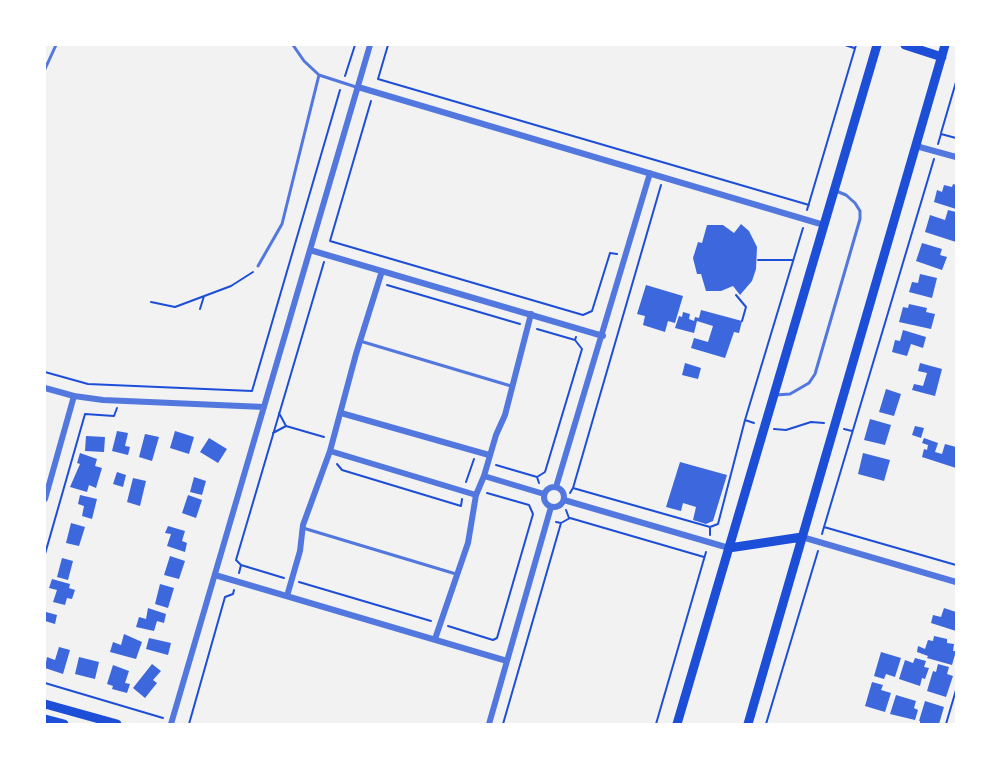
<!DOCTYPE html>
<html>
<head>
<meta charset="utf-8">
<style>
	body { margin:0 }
	#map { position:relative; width:1001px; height:769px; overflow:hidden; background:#f2f2f2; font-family:Inter,sans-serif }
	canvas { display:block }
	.frame { position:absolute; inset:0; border:46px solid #fff; pointer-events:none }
</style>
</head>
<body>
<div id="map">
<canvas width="1001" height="769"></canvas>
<div class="frame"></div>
</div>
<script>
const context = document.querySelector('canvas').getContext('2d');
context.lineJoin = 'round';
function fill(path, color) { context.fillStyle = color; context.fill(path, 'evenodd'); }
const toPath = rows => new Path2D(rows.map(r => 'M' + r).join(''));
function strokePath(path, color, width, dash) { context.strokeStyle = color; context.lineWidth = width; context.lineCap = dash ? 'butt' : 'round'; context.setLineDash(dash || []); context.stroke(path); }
fill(toPath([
	[953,184,956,185,956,209,934,202,937,190,942,192,944,185,952,187],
	[948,210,956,212,956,242,925,232,930,215,945,220],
	[741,224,749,231,757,247,756,269,752,281,740,295,733,286,721,291,706,291,701,274,697,274,693,258,698,242,702,243,707,225,723,225,734,233],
	[922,243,942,249,940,255,947,257,942,270,916,261],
	[920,274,937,278,932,298,909,292,912,282,918,283],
	[646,285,683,296,675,323,668,321,665,332,643,325,645,316,637,314],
	[909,304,927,308,926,312,935,314,931,329,899,322,903,307,908,308],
	[701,310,742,321,739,333,734,332,725,358,691,348,694,338,708,342,713,326,697,321,694,333,675,328,679,316,682,317,683,312,690,314,689,319,694,321,695,317,699,318],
	[903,330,926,337,923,348,911,344,907,356,892,352,895,340,900,341],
	[685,363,701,368,698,379,682,375],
	[920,363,942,369,935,396,912,390,914,384,923,386,927,373,918,371],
	[886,389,901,394,894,416,879,412],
	[870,419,891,425,885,445,864,440],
	[915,426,924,428,921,438,912,435],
	[117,431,128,433,125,446,130,447,128,455,112,451],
	[175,431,194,437,189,454,170,448],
	[145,434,159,437,152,461,139,457],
	[86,436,105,437,104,452,85,451],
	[209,438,227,449,218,463,200,452],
	[924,438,938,443,935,452,942,454,945,444,956,447,956,468,922,457,924,449,927,450,928,445,922,443],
	[80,453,97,459,95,466,102,468,96,488,89,485,87,492,70,487,80,464,77,463],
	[863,453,890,460,884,481,858,474],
	[680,462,727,475,713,521,706,524,693,520,696,507,683,503,681,511,666,507],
	[117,472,126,475,123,487,113,484],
	[194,477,206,481,202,495,190,492],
	[133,478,146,481,140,506,127,502],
	[80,495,97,499,92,519,82,516,84,506,78,504],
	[188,495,202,500,196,518,182,513],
	[71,523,85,527,79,546,66,543],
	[168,526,185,531,182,541,187,543,185,552,167,546,171,534,165,533],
	[170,556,185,561,179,579,164,575],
	[62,558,73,561,68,580,57,577],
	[52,579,70,584,69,588,75,590,72,599,67,598,65,605,53,602,57,590,49,588],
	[160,584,174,588,168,608,155,604],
	[148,608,166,614,164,623,157,621,154,631,136,627,139,617,146,619],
	[944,608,956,612,956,631,931,623,933,615,941,617],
	[46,612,57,615,55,624,45,621],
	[124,634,142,642,136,659,110,652,113,642,121,645],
	[934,636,947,639,947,643,954,644,953,651,956,651,952,665,927,658,928,656,917,652,918,646,925,649,928,640,933,641],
	[149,638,171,643,168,655,146,649],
	[59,647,70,650,63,674,45,668,47,657,55,660],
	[881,652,901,658,895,677,886,674,884,679,874,676],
	[79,657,99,662,95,679,75,674],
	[915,658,926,661,924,667,929,668,925,679,922,678,920,686,899,679,905,660,913,663],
	[152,664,161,671,153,680,157,683,145,698,133,688],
	[938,664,949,667,947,674,953,676,946,697,927,691,933,671,936,672],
	[113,665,129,671,125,683,130,684,127,693,112,689,113,686,107,684],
	[872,682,883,685,881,690,891,693,885,712,865,706],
	[896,695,916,701,914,708,918,710,915,720,890,714],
	[925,701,944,707,939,724,920,724,920,721,919,721]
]), '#3d67dc');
strokePath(toPath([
	[388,45,378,79,809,205],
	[845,45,854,48],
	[345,76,355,45],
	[371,101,330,241,583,315,592,311,610,253,617,254],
	[941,133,956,82],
	[938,144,941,134,956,138],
	[807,210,856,45],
	[758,260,793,260],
	[387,285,520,324],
	[736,295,746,307,742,321],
	[151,302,175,307,231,286,253,272],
	[200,309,204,296],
	[537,329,575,340,576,337],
	[45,372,88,384,252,391,340,90],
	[279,413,286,426],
	[745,420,803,228],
	[774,429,786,430,811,422,824,423],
	[844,429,852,431],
	[273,433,286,426,324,437],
	[337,464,342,470,461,506,462,499],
	[496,465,537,477],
	[466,482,474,459],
	[539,483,537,477,545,472,582,349,575,340],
	[573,488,661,185],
	[570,493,573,488,710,527],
	[566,510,569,518],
	[561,523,570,518,704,557],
	[824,527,934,159],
	[822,534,824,527,956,565],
	[710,535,710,527,718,524,745,420,754,423],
	[45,554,85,414,114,416,117,408],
	[241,565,284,578],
	[239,573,241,565,236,560,324,262],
	[299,582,431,621],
	[448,626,493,640,497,638,533,514,529,505,487,493],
	[45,683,163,718],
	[189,724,225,597,233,594,234,590],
	[503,724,561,523,556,522],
	[656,724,706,552],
	[766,724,818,551],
	[946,724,956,690]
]), '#1d4ed8', 2);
strokePath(toPath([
	[293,45,304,61,319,75,356,87],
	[45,69,56,45],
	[258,266,282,224,319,75],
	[360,341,511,386],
	[776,395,790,394,809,383,815,374,860,219,860,211,855,203,846,195,836,191],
	[303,528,456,574]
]), '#5277de', 3);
strokePath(toPath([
	[358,87,824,225],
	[916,146,956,157],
	[310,250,603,336],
	[45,388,74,396,103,400,264,407],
	[341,413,489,455],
	[330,451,476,495],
	[484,476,544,494],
	'544 497a10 10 0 1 1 20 0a10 10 0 1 1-20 0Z',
	[556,487,650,173],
	[45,499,74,396],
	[564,500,729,548],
	[802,537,956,582],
	[215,575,507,661],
	[287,596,300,551,303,525,330,451,356,354,382,271],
	[435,639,468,543,476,495,484,476,496,435,505,415,531,314],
	[171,724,370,45],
	[489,724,551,507]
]), '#5277de', 6);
strokePath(toPath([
	[905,45,942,57],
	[729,548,802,537],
	[45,704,117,724],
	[45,719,64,724],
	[677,724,877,45],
	[748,724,945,45]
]), '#1d4ed8', 9);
</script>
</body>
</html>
